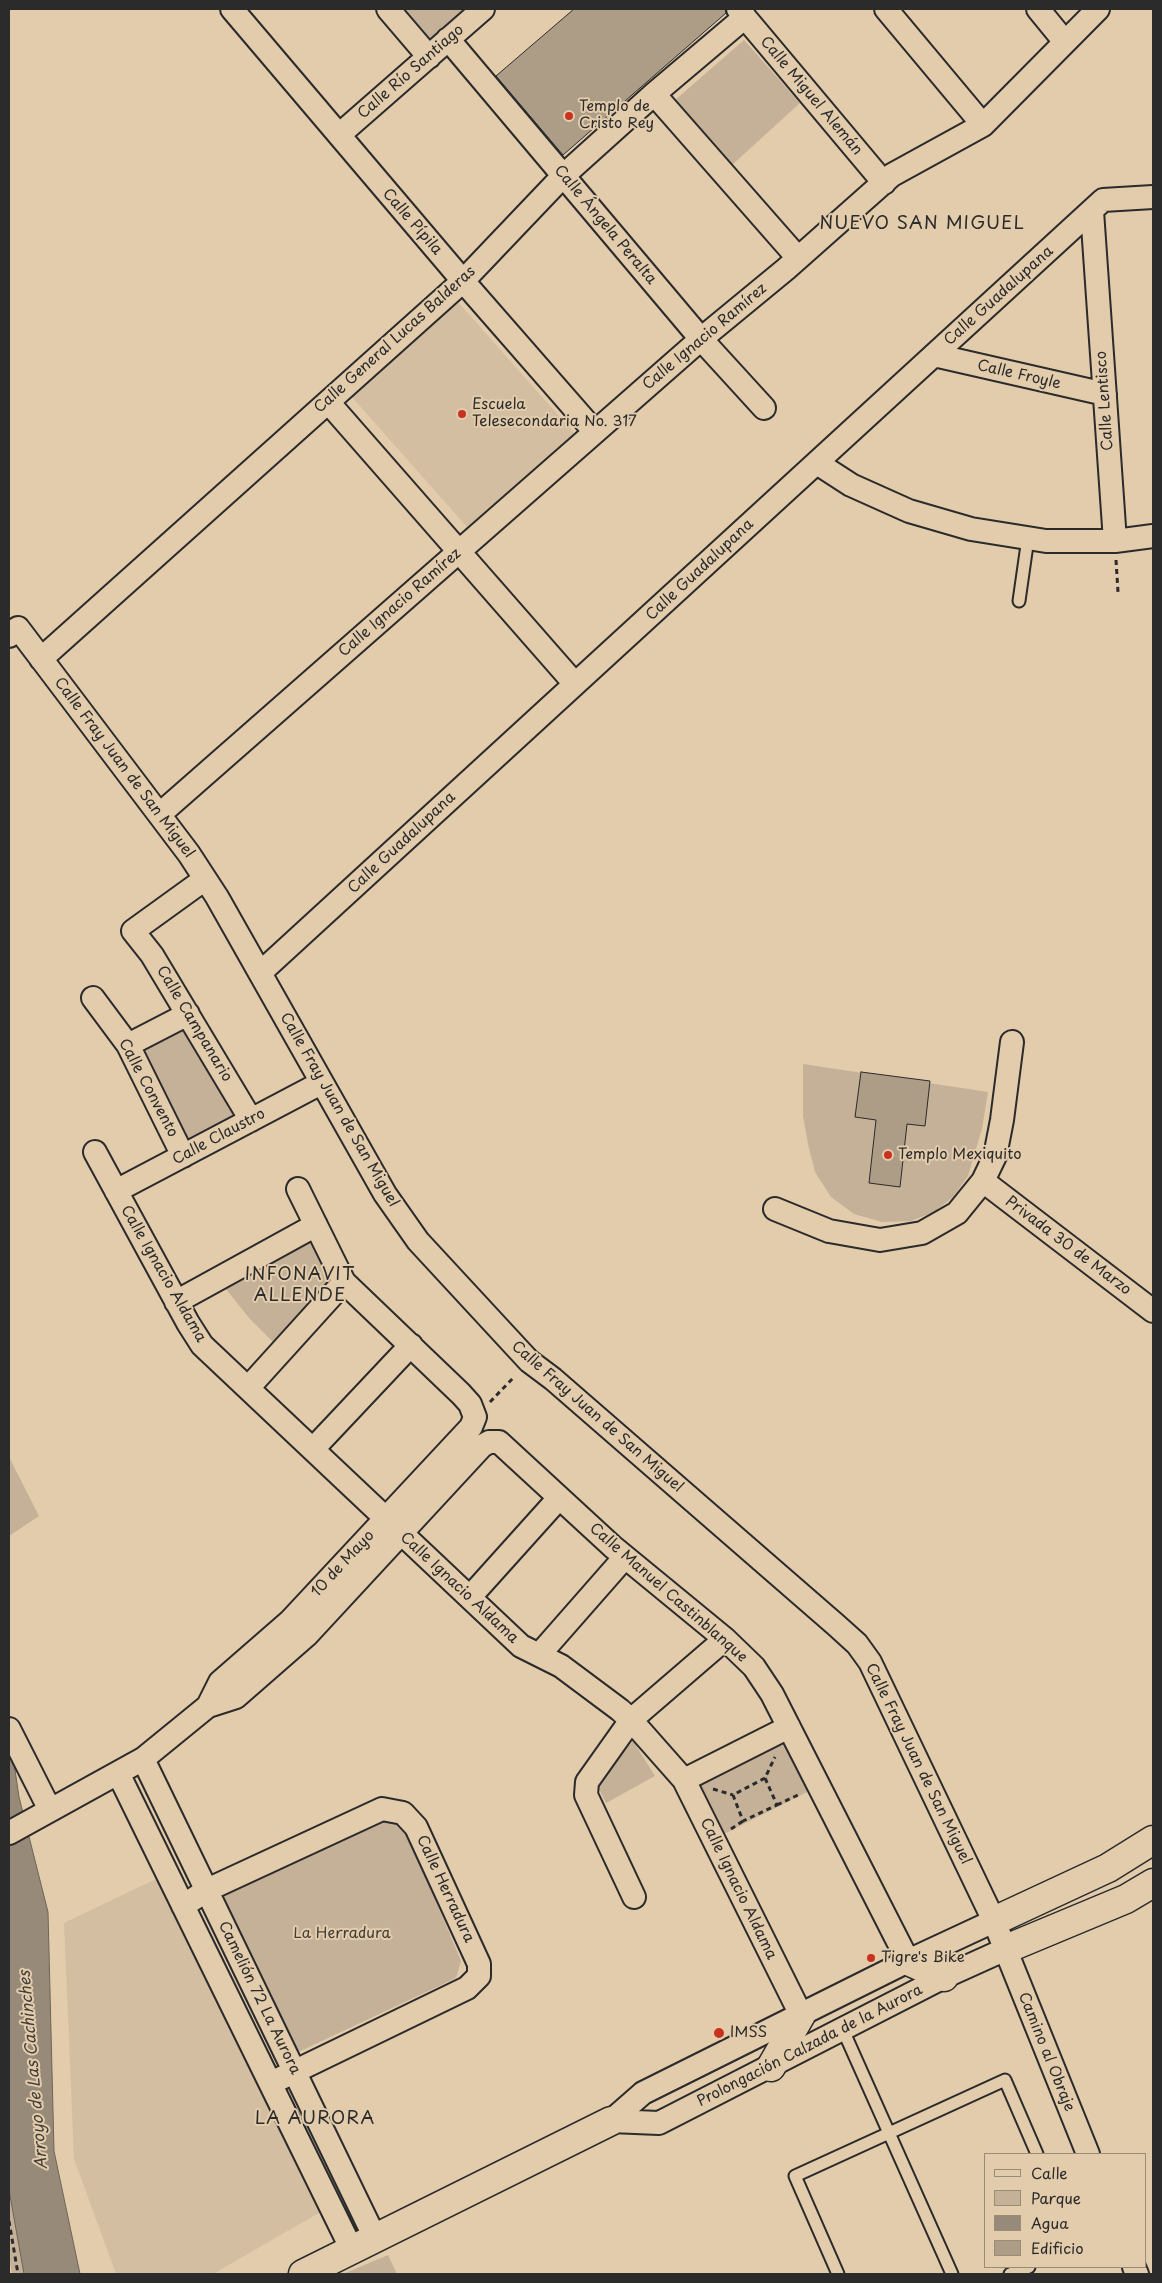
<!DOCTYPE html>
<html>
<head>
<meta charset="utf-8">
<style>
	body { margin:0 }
	#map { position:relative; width:1162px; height:2283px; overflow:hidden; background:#e3ccac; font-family:"Playpen Sans",sans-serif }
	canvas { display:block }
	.frame { position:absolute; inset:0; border:10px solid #2b2b2b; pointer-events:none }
	.legend { position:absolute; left:984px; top:2153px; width:162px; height:115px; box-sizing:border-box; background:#e3ccac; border:1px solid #998c78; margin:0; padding:6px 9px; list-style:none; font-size:15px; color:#2b2b2b }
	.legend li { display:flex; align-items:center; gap:10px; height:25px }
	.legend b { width:25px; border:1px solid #998c78 }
</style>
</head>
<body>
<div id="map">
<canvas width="1162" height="2283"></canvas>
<div class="frame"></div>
<ul class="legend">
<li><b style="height:6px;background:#e3ccac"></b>Calle</li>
<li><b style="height:14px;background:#c5b197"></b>Parque</li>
<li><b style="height:14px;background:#988a78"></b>Agua</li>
<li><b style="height:14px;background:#ad9d86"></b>Edificio</li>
</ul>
</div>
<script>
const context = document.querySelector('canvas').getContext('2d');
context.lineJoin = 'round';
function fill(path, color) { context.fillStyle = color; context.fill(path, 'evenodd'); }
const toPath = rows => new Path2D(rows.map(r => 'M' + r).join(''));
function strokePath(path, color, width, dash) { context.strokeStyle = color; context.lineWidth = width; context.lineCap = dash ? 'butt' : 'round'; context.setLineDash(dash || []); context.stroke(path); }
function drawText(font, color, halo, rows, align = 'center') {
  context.font = font + ' "Playpen Sans",sans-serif'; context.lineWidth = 4; context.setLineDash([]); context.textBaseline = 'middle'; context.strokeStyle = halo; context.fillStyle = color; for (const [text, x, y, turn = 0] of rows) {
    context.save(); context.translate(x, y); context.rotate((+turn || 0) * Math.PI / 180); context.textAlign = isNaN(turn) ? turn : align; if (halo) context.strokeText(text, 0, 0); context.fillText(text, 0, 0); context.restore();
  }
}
fill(toPath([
	[458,302,574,433,467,527,351,396],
	[160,1877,324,2210,213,2274,116,2274,74,2159,64,1923]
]), '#d3bea1');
fill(toPath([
	[400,9,465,9,428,40],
	[744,40,800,103,732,165,674,101],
	[190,1018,244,1118,189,1145,133,1042],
	[803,1064,988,1092,982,1129,968,1176,953,1197,934,1212,911,1221,882,1222,854,1214,831,1197,815,1172,808,1144,803,1116],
	[318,1229,336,1279,273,1342,249,1318,222,1284],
	[9,1457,39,1516,9,1536],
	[789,1727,819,1786,722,1835,684,1780],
	[633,1741,655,1776,606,1803,596,1783],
	[385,1819,404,1825,461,1961,456,1978,292,2055,217,1893],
	[9,2172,28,2274,12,2274,9,2257],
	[388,2255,397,2274,343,2274]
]), '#c5b197');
const water = toPath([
	[9,1746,12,1750,19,1797,48,1912,54,2151,80,2274,24,2274,9,2190,9,1746]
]);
fill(water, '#988a78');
strokePath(water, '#6c6459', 1);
const building = toPath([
	[574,9,725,9,726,13,563,155,496,76,574,9],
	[861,1072,930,1081,925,1126,907,1124,900,1187,869,1183,876,1120,855,1117,861,1072]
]);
fill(building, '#ad9d86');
strokePath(building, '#2b2b2b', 1);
const lane = toPath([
	[1019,601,1028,538],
	[843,2030,952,2274],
	[838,2274,795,2176,1005,2080,1037,2154],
	[1010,2274,1029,2267]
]);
const street = toPath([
	[232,9,463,281,595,432],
	[388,9,429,57],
	[738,9,884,183],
	[886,9,983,125],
	[1038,9,1065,42],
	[448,39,701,339,764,408],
	[654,94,798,258],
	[339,135,483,9],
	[1092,211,1115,541],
	[934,355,1105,394],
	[328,402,575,684],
	[817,463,851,485,909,511,971,529,1046,541,1115,541,1153,536],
	[9,636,18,628,189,854,217,897,385,1194,418,1241,529,1361,553,1379,836,1625,857,1644,870,1662,994,1921,1088,2154],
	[41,659,463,281,563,176,654,94,745,17],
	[160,814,701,339,786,269,892,175,983,125,1098,9],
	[205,879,133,931,152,955,251,1120],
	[260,973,1103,200,1153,197],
	[93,998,128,1045,183,1156],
	[128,1045,188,1014],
	[95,1152,188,1323,202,1345,521,1646,561,1666,620,1710,631,1720,684,1780,801,2015],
	[983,1181,1153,1311],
	[116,1191,321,1083],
	[775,1209,829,1231,880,1240,922,1233,957,1213,983,1181,995,1156,1002,1120,1012,1042],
	[176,1302,316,1225],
	[248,1388,344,1282],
	[313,1449,411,1345],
	[470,1597,559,1498],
	[539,1655,625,1557],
	[208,1706,220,1682,290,1621,471,1427,475,1417,470,1404,461,1394,344,1282,298,1189],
	[9,1729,50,1810],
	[143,1759,375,2238],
	[118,1773,352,2250],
	[684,1780,789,1727],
	[9,1833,143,1759,208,1706,236,1697,307,1635,482,1446,489,1442,499,1442,613,1547,725,1639,754,1667,772,1694,908,1961],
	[634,1897,586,1795,587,1782,631,1720,725,1639],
	[183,1906,207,1890,382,1809,403,1813,416,1827,479,1964,479,1976,467,1988,271,2083],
	[611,2121,659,2123,944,1977,1006,1949],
	[611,2121,643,2093,908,1961,994,1921],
	[1134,2267,1137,2274]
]);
const secondary = toPath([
	[994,1921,1108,1868,1153,1840],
	[1006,1949,1126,1899,1153,1883],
	[908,1961,944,1977],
	[771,2067,801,2015],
	[303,2274,611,2121]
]);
strokePath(lane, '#2b2b2b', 15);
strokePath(street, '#2b2b2b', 26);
strokePath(secondary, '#2b2b2b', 31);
strokePath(toPath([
	[1116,560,1118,592],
	[490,1402,515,1376],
	[765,1778,733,1795,743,1821,777,1805,765,1778,775,1757],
	[713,1789,733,1795],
	[777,1805,800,1794],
	[731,1829,743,1821],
	[9,2221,18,2274]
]), '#2b2b2b', 3, [5, 4]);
strokePath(lane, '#e3ccac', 11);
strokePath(street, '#e3ccac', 22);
strokePath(secondary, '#e3ccac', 28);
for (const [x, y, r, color] of [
	[569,116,5,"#c8321e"],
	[462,414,5,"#c8321e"],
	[888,1155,5,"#c8321e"],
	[871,1958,5,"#c8321e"],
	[719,2033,6,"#c8321e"]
]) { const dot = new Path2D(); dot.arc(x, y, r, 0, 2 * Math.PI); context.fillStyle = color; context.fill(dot); strokePath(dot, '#e3ccac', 2); }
drawText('15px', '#2b2b2b', '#e3ccac', [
	["Calle Río Santiago",411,72,-41],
	["Calle Miguel Alemán",811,96,50],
	["Calle Pípila",412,222,49],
	["Calle Ángela Peralta",605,225,50],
	["Calle Guadalupana",999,296,-42],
	["Calle Ignacio Ramírez",705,337,-40],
	["Calle General Lucas Balderas",395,340,-42],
	["Calle Froyle",1019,375,13],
	["Calle Lentisco",1105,401,-94],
	["Calle Guadalupana",700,570,-43],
	["Calle Ignacio Ramírez",400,603,-41],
	["Calle Fray Juan de San Miguel",124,768,53],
	["Calle Guadalupana",402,843,-43],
	["Calle Campanario",194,1024,59],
	["Calle Convento",148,1088,62],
	["Calle Fray Juan de San Miguel",339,1110,60],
	["Calle Claustro",219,1137,-28],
	["Privada 30 de Marzo",1068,1246,37],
	["Calle Ignacio Aldama",163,1274,60],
	["Calle Fray Juan de San Miguel",597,1417,41],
	["10 de Mayo",343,1564,-47],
	["Calle Ignacio Aldama",459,1588,43],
	["Calle Manuel Castinblanque",668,1593,41],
	["Calle Fray Juan de San Miguel",918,1764,64],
	["Calle Herradura",445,1889,65],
	["Calle Ignacio Aldama",738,1889,64],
	["Camelión 72 La Aurora",259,1998,64],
	["Prolongación Calzada de la Aurora",810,2046,-27],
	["Camino al Obraje",1046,2052,68]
]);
drawText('15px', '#2b2b2b', '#e3ccac', [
	["Templo de",579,107],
	["Cristo Rey",579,124],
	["Escuela",472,405],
	["Telesecondaria No. 317",472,422],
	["Templo Mexiquito",898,1155],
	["Tigre's Bike",881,1958],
	["IMSS",730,2033]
], 'left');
drawText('15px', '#423f3b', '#e3ccac', [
	["La Herradura",342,1934]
]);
drawText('italic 16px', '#413e3a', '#e3ccac', [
	["Arroyo de Las Cachinches",34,2070,-95]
]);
context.letterSpacing = '1px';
drawText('18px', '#2b2b2b', '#e3ccac', [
	["NUEVO SAN MIGUEL",922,224],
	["INFONAVIT",300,1275],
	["ALLENDE",300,1296],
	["LA AURORA",315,2119]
]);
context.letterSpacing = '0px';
</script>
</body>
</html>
